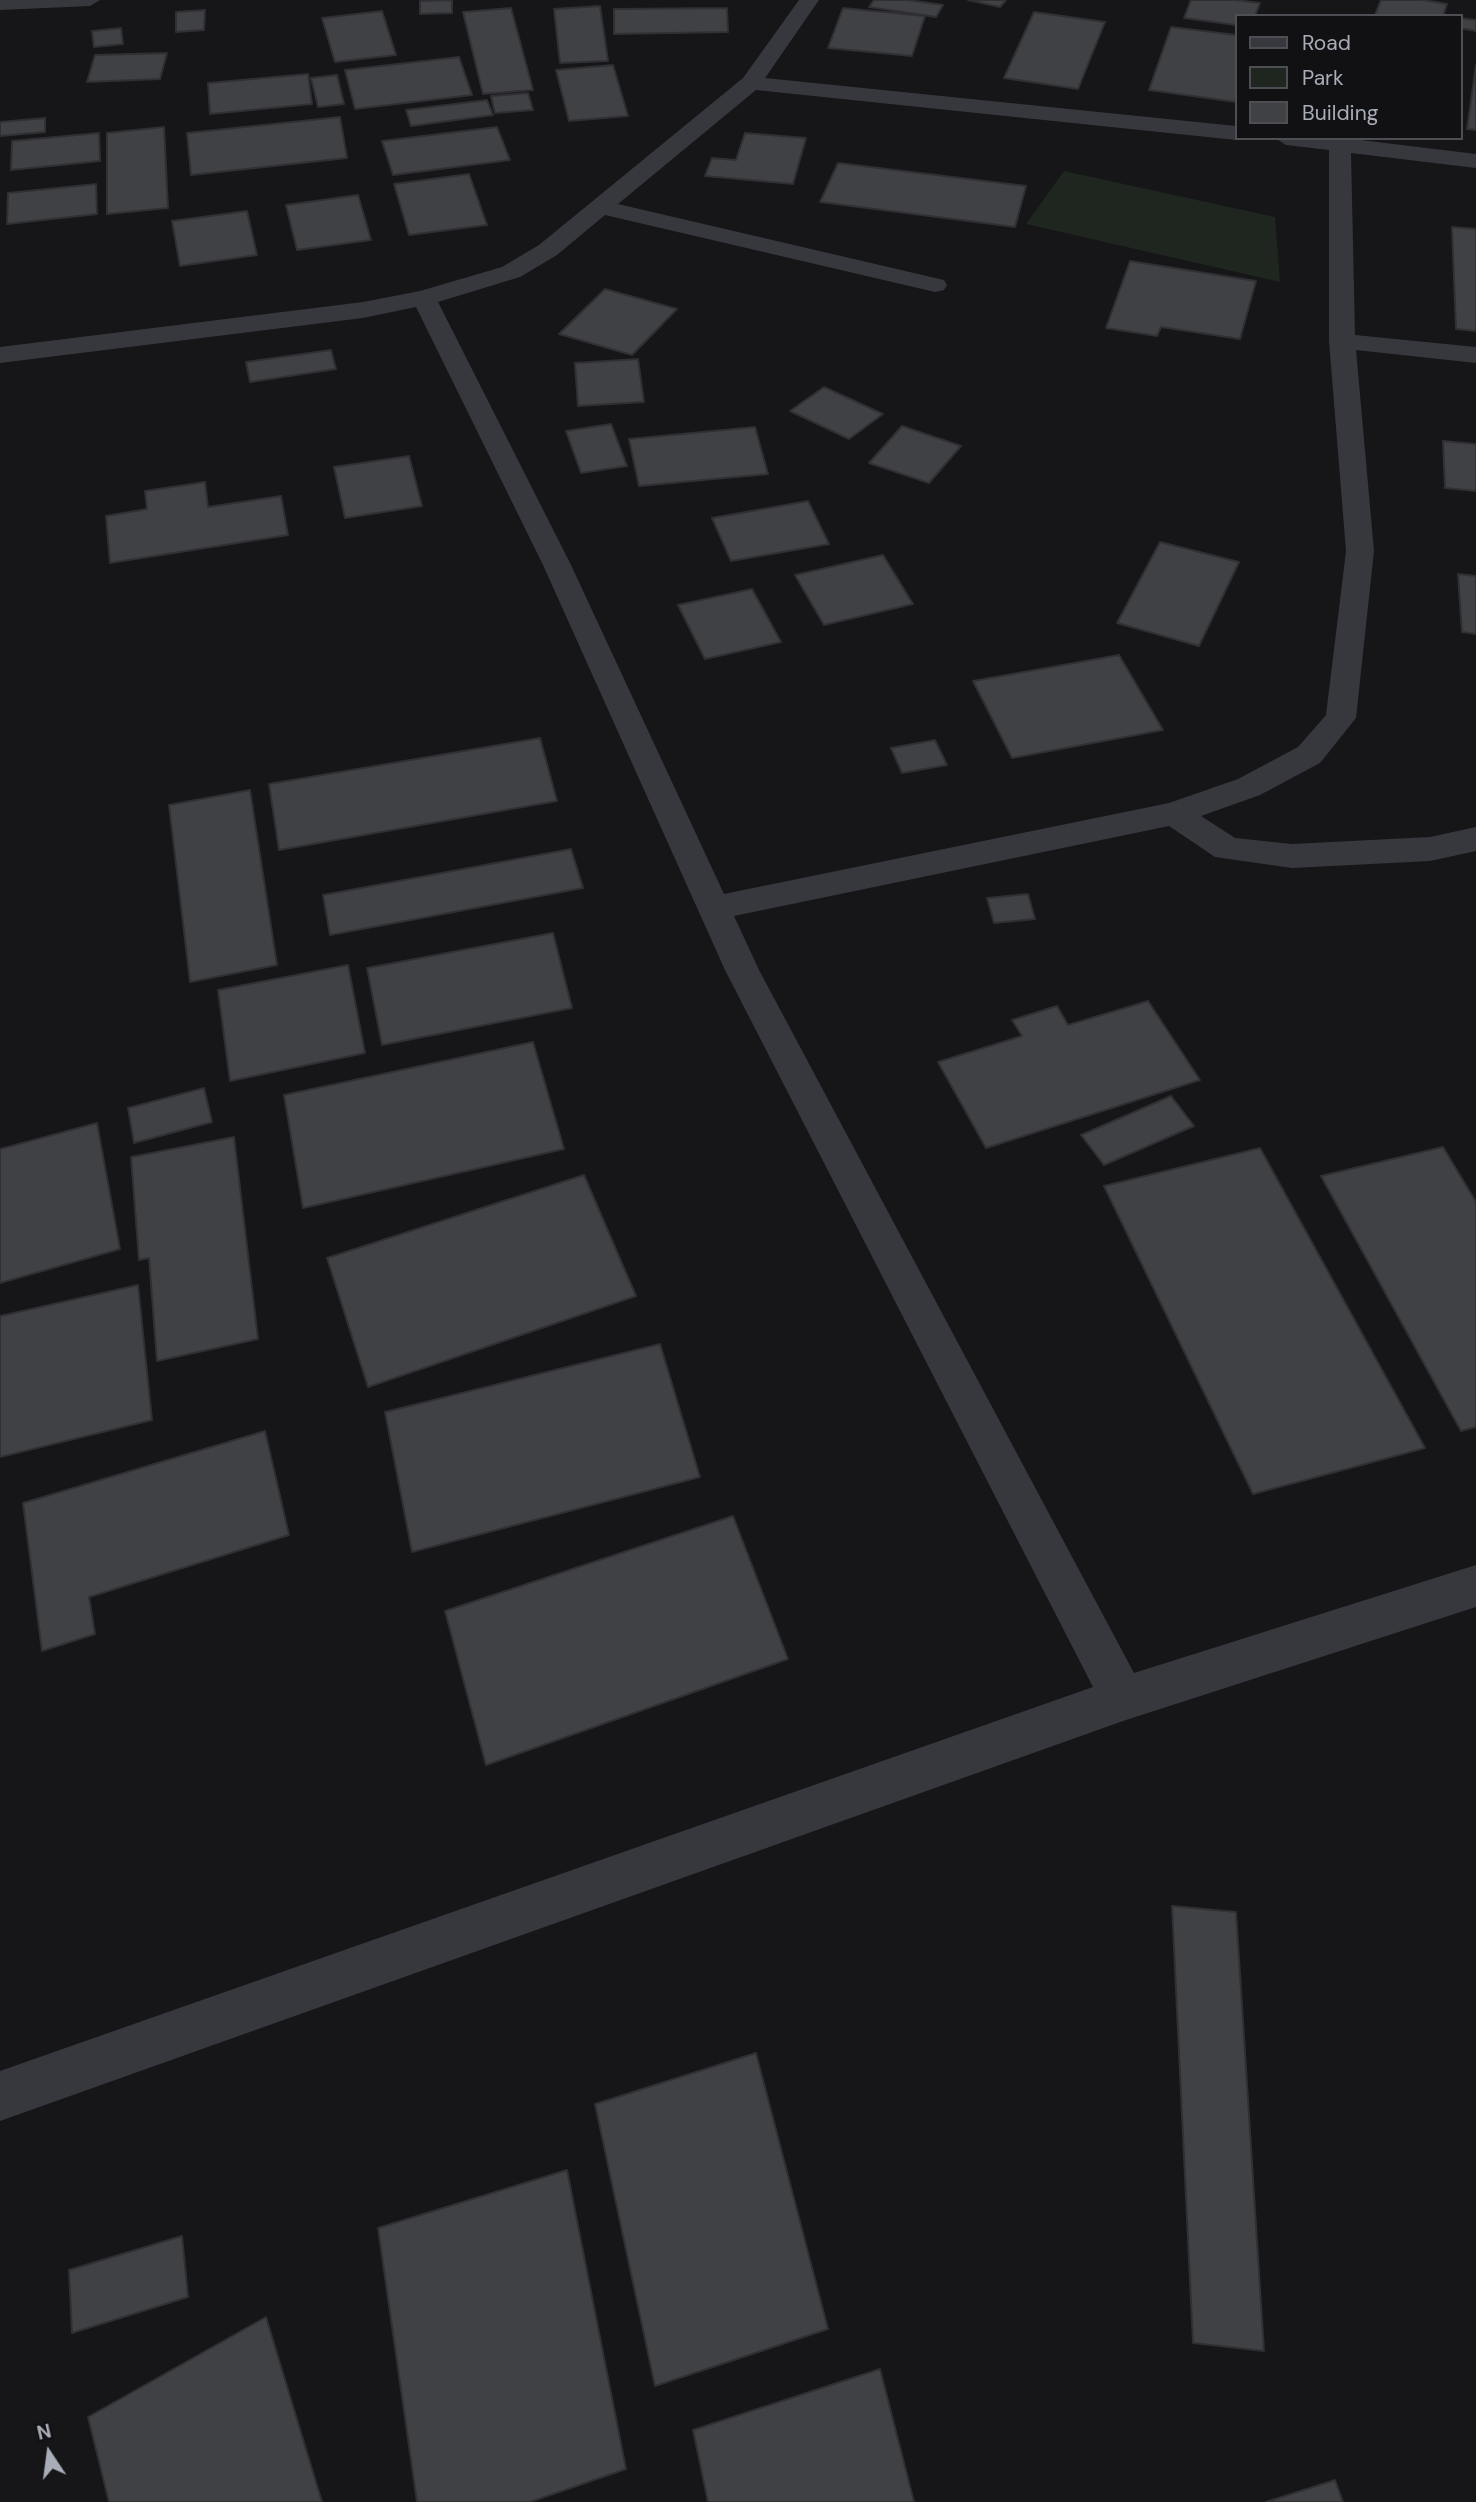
<!DOCTYPE html>
<html>
<head>
<meta charset="utf-8">
<style>
	body { margin:0 }
	#map { position:relative; width:1476px; height:2502px; overflow:hidden; background:#161618; font-family:"DM Sans",sans-serif }
	canvas { display:block }
	.legend { position:absolute; left:1235px; top:14px; width:228px; height:126px; box-sizing:border-box; background:#111113; border:2px solid #4d4f55; margin:0; padding:9px 12px; list-style:none; font-size:21px; color:#a8adb8 }
	.legend li { display:flex; align-items:center; gap:14px; height:35px }
	.legend b { width:35px; border:2px solid #4d4f55 }
	.north { position:absolute; left:14px; top:2418px; width:70px; height:70px; -webkit-text-stroke:5px #111113; paint-order:stroke; rotate:347deg; font-size:19px; font-weight:700; line-height:28px; text-align:center; color:#a8adb8 }
	.north::after { content:''; display:block; margin:auto; width:24px; height:32px; background:#a8adb8; clip-path:polygon(50% 0,100% 100%,50% 72%,0 100%) }
</style>
</head>
<body>
<div id="map">
<canvas width="1476" height="2502"></canvas>
<ul class="legend">
<li><b style="height:9px;background:#37383d"></b>Road</li>
<li><b style="height:19px;background:#1e261f"></b>Park</li>
<li><b style="height:19px;background:#404145"></b>Building</li>
</ul>
<div class="north">N</div>
</div>
<script>
const context = document.querySelector('canvas').getContext('2d');
context.lineJoin = 'round';
function fill(path, color) { context.fillStyle = color; context.fill(path, 'evenodd'); }
const toPath = rows => new Path2D(rows.map(r => 'M' + r).join(''));
function strokePath(path, color, width, dash) { context.strokeStyle = color; context.lineWidth = width; context.lineCap = dash ? 'butt' : 'round'; context.setLineDash(dash || []); context.stroke(path); }
fill(toPath([
	[1064,171,1275,217,1280,282,1026,224]
]), '#1e261f');
const building = toPath([
	[452,0,452,13,420,14,420,1,452,0],
	[874,0,908,0,943,5,936,17,869,7,874,0],
	[968,0,1006,0,1000,7,968,0],
	[1191,0,1235,0,1260,3,1255,16,1236,16,1236,25,1184,18,1191,0],
	[1381,0,1423,0,1447,4,1443,16,1375,15,1381,0],
	[600,6,608,61,560,63,554,9,600,6],
	[511,8,533,90,483,94,463,12,511,8],
	[727,8,728,32,614,34,614,9,727,8],
	[843,8,925,16,912,56,828,48,843,8],
	[205,10,204,30,176,32,176,12,205,10],
	[382,11,396,55,335,62,322,18,382,11],
	[1034,12,1105,22,1078,89,1004,78,1034,12],
	[1460,18,1476,20,1476,31,1460,28,1460,18],
	[1171,27,1236,35,1236,102,1149,90,1171,27],
	[121,28,123,44,94,47,92,31,121,28],
	[167,53,160,79,87,82,95,55,167,53],
	[459,57,472,95,355,109,345,70,459,57],
	[613,65,628,116,569,121,556,70,613,65],
	[1476,65,1476,130,1467,129,1476,65],
	[308,74,312,104,210,114,208,83,308,74],
	[337,75,344,104,318,107,311,78,337,75],
	[528,93,533,110,495,113,491,96,528,93],
	[487,100,493,115,411,126,406,110,487,100],
	[340,117,347,158,191,175,187,133,340,117],
	[45,118,45,132,0,136,0,122,45,118],
	[164,127,168,208,107,214,107,133,164,127],
	[497,127,510,160,393,175,382,141,497,127],
	[99,133,100,161,11,170,12,141,99,133],
	[745,133,806,138,793,184,705,176,712,158,736,160,745,133],
	[838,163,1026,186,1015,227,820,202,838,163],
	[469,174,487,225,409,235,394,184,469,174],
	[96,184,97,214,7,224,8,193,96,184],
	[358,195,371,240,297,250,286,205,358,195],
	[247,211,257,255,180,266,172,221,247,211],
	[1452,227,1476,229,1476,331,1456,329,1452,227],
	[1130,261,1256,281,1240,339,1161,327,1157,336,1106,328,1130,261],
	[605,289,677,309,632,355,559,334,605,289],
	[331,350,336,369,250,382,246,362,331,350],
	[638,359,644,402,578,406,575,363,638,359],
	[824,387,883,414,849,439,790,411,824,387],
	[611,424,627,466,581,473,566,431,611,424],
	[902,426,961,446,929,483,869,463,902,426],
	[755,427,768,474,639,486,629,439,755,427],
	[1443,441,1476,444,1476,491,1445,488,1443,441],
	[409,456,422,506,345,518,334,467,409,456],
	[205,482,208,507,281,496,288,535,110,563,106,516,147,509,145,491,205,482],
	[808,501,829,544,731,561,712,518,808,501],
	[1160,542,1239,562,1199,646,1117,623,1160,542],
	[883,555,913,604,824,625,795,575,883,555],
	[1458,574,1476,576,1476,634,1462,632,1458,574],
	[752,589,781,642,705,659,678,605,752,589],
	[1119,655,1163,730,1012,758,973,681,1119,655],
	[540,738,557,801,279,850,269,784,540,738],
	[935,740,947,765,902,773,891,748,935,740],
	[250,790,277,965,190,982,169,805,250,790],
	[571,849,583,888,330,935,323,895,571,849],
	[1028,894,1035,919,994,923,987,898,1028,894],
	[553,933,572,1008,382,1045,367,968,553,933],
	[348,965,365,1053,230,1081,218,990,348,965],
	[1148,1001,1200,1080,986,1148,938,1062,1022,1036,1012,1020,1057,1006,1068,1025,1148,1001],
	[533,1042,564,1149,303,1208,284,1095,533,1042],
	[204,1088,212,1122,134,1143,128,1108,204,1088],
	[1171,1096,1194,1126,1104,1165,1081,1135,1171,1096],
	[97,1123,120,1249,0,1283,0,1149,97,1123],
	[234,1137,258,1339,157,1361,149,1258,139,1260,131,1157,234,1137],
	[1443,1147,1476,1202,1476,1427,1461,1431,1321,1176,1443,1147],
	[1260,1148,1425,1448,1253,1494,1104,1186,1260,1148],
	[584,1175,636,1296,368,1387,327,1258,584,1175],
	[138,1285,152,1420,0,1457,0,1316,138,1285],
	[660,1344,700,1477,412,1552,385,1412,660,1344],
	[265,1431,289,1535,89,1597,95,1634,42,1651,23,1503,265,1431],
	[733,1516,788,1659,486,1765,445,1611,733,1516],
	[1172,1906,1236,1912,1264,2351,1193,2343,1172,1906],
	[756,2053,828,2329,655,2386,595,2104,756,2053],
	[567,2170,626,2469,530,2502,417,2502,378,2228,567,2170],
	[182,2236,188,2297,72,2333,69,2270,182,2236],
	[266,2317,322,2502,109,2502,88,2417,266,2317],
	[880,2369,914,2502,708,2502,693,2430,880,2369],
	[1335,2480,1343,2502,1266,2502,1335,2480]
]);
fill(building, '#404145');
strokePath(building, '#303034', 2);
fill(toPath([
	[0,0,100,0,90,6,0,10,0,0],
	[799,0,819,0,765,78,1236,126,1236,138,1242,138,1236,140,756,90,618,204,944,280,947,285,944,290,935,292,605,215,557,255,520,277,438,302,571,565,724,894,1169,803,1238,779,1298,747,1326,715,1346,551,1329,341,1329,150,1286,145,1275,138,1344,138,1476,154,1476,168,1351,153,1355,335,1476,347,1476,363,1356,350,1374,551,1356,718,1320,763,1260,795,1201,816,1235,838,1292,844,1430,837,1476,827,1476,851,1430,861,1292,868,1215,857,1169,826,734,916,759,970,1134,1673,1476,1565,1476,1607,1123,1721,0,2121,0,2071,1093,1687,725,970,543,565,416,307,363,318,0,363,0,347,363,302,420,291,502,267,539,245,743,78,799,0]
]), '#37383d');
</script>
</body>
</html>
